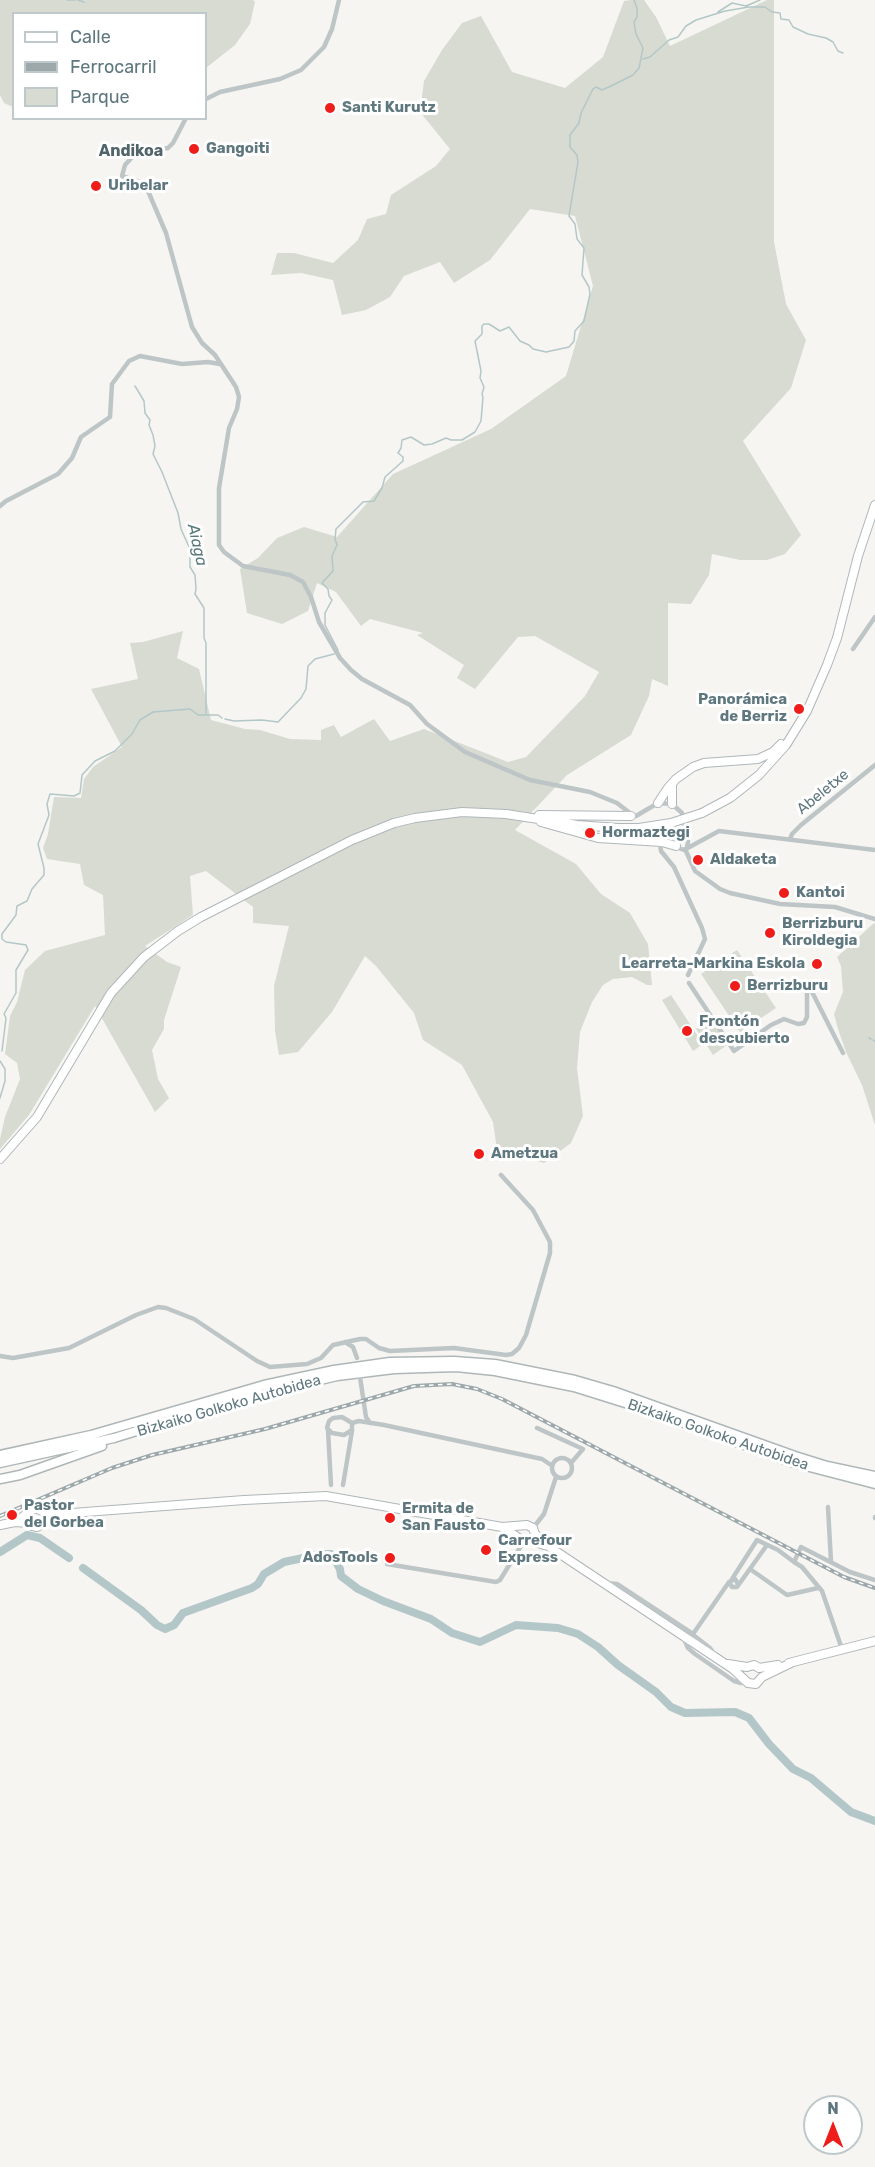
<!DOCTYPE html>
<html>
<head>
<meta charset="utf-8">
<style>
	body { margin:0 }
	#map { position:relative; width:875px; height:2167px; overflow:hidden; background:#f6f5f2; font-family:Rubik,sans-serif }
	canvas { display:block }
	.legend { position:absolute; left:12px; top:12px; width:195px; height:108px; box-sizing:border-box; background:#fff; border:2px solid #bfc9cc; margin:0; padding:8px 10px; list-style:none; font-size:18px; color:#5f787f }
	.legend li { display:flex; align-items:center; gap:12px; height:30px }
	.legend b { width:30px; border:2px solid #bfc9cc }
	.north { position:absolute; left:803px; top:2095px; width:60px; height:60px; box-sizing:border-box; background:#fff; border:2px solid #bfc9cc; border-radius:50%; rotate:0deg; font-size:16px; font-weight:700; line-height:24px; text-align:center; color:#5f787f }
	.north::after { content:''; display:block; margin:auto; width:21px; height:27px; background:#ef1d19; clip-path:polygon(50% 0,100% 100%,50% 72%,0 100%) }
</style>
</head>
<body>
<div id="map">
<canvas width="875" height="2167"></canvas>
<ul class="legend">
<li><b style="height:8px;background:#fff"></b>Calle</li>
<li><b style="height:8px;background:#9da8ab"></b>Ferrocarril</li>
<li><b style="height:16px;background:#d7dbd1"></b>Parque</li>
</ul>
<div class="north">N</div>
</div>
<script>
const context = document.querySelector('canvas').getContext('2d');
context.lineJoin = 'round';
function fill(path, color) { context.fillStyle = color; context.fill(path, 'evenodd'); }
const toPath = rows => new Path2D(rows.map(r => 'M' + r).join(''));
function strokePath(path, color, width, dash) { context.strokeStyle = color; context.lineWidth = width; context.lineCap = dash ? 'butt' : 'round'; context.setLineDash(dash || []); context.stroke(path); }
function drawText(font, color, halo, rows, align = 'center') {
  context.font = font + ' Rubik,sans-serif'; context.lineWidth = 6; context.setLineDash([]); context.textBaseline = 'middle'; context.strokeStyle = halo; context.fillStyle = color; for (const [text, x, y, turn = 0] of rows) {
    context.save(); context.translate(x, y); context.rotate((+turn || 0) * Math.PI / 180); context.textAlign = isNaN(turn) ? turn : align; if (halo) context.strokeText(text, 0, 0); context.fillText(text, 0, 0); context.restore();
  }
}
fill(toPath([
	[0,0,253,0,255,2,250,24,235,45,206,68,206,14,14,14,13,107,4,103,0,95],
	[631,0,644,0,656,17,670,46,767,0,774,0,774,242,786,304,806,340,791,388,743,441,801,535,785,554,767,560,740,560,712,554,709,575,691,604,668,603,668,686,652,679,649,696,631,735,567,775,515,830,576,864,601,894,630,913,648,944,652,985,647,985,632,977,613,979,603,985,592,1002,580,1032,577,1068,583,1116,571,1143,544,1163,497,1150,493,1122,462,1065,423,1040,414,1013,376,966,365,956,332,1012,298,1052,279,1055,275,1031,274,986,289,926,253,923,253,907,206,871,190,876,193,915,145,946,167,962,181,967,164,1020,164,1029,152,1050,158,1079,169,1098,155,1112,95,1006,29,1115,0,1149,0,1139,5,1117,20,1079,17,1063,5,1054,10,1016,17,1002,25,970,45,951,105,935,103,895,84,885,80,864,47,859,43,848,48,834,54,797,81,798,84,779,93,767,122,747,91,689,138,679,130,643,143,642,183,631,177,658,199,669,211,720,245,729,260,730,290,739,321,740,321,730,334,725,341,737,374,719,390,741,424,729,508,762,526,757,585,696,599,672,535,636,518,637,475,689,457,678,464,665,417,635,423,633,370,619,361,626,336,592,317,583,308,611,282,624,247,613,240,569,258,558,277,538,304,527,337,537,393,474,491,429,566,376,593,286,575,216,530,209,490,260,454,283,440,262,404,276,390,297,366,310,342,315,333,280,301,273,271,275,277,253,294,253,333,263,358,240,367,219,386,214,391,195,436,166,450,149,420,112,424,81,442,50,462,23,481,16,512,72,565,88,603,57,624,1],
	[874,923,875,924,875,1125,862,1085,846,1052,838,1029,834,1014,843,992,841,966,837,957],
	[737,950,776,1008,740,1032,701,974],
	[671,995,703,1044,693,1051,662,1000],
	[711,1019,727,1045,713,1055,696,1029]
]), '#d7dbd1');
strokePath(toPath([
	[67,0,75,0],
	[78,0,84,2],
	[718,12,732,3,746,6,760,0],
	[643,59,650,57,669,40,678,37,686,26,696,20,725,11,749,7,765,7,772,12,780,13,781,19,789,20,793,27,808,34,826,38,833,42,838,51,843,53],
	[135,386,144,401,145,413,150,420,149,425,153,435,155,446,153,454,162,472,178,513,181,529,190,549,190,567,195,575,196,589,195,594,204,608,204,638,206,643,206,714],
	[338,650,325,625,325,613,332,600,329,596,328,589,322,583,333,571,332,556,337,545,335,539,336,529,363,502,374,501,382,488,385,477,403,461,403,457,398,453,401,448,402,440,411,437,424,445,432,444,446,438,451,440,462,440,475,432,481,421,483,397,482,394,484,387,480,378,481,371,475,341,482,334,482,326,484,324,489,324,500,331,509,327,520,341,529,345,533,349,546,352,569,347,574,341,575,331,584,321,590,294,589,287,582,275,584,248,577,239,575,224,569,216,578,162,577,155,570,147,570,135,579,123,581,113,593,89,596,87,602,90,611,86,633,75,639,68,643,48,636,34,634,22,637,17,637,8,634,0],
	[225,719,234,721,262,720,278,722,301,698,306,689,308,666,315,659,334,654],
	[869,1038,871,1039],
	[873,1040,875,1041],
	[2,1051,6,1018,4,1014,16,993,16,970,28,950,26,945,6,942,2,939,2,934,16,915,17,906,27,901,32,889,44,875,44,868,38,844,49,815,47,804,50,794,74,796,80,793,82,775,95,761,115,751,132,734,140,720,153,712,190,709,198,715,218,715,222,718],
	[0,1061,5,1069,5,1081,0,1098]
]), '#b4c7c8', 1.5);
strokePath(toPath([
	[0,1552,27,1535,40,1538,69,1558],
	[83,1568,141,1610,157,1625,165,1629,174,1625,183,1613,252,1588,258,1584,264,1574,284,1562,322,1554,331,1554,340,1569,341,1576,358,1589,383,1601,431,1619,452,1633,480,1642,516,1625,558,1628,578,1634,598,1647,618,1665,656,1692,671,1707,685,1713,735,1712,749,1718,769,1744,793,1769,811,1778,851,1812,875,1821]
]), '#b4c7c8', 8);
const primary = toPath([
	[672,785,672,804],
	[658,803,668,788,676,779,693,767,704,763,758,759,773,752,781,744],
	[702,813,730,798,759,775,786,745,807,711,827,665,837,638,858,556,875,505],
	[539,815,631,816],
	[541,822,598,838,662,842,676,846],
	[0,1159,37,1117,111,993,144,957,178,931,201,917,352,840,394,823,415,818,462,812,506,814,577,825,618,828,639,828,671,823]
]);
const trunk = toPath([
	[15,1522,35,1508,49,1514,59,1514,244,1500,326,1496,502,1527,527,1525,533,1528,535,1534,548,1546,733,1669,748,1683,756,1684,762,1677,793,1662],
	[0,1525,15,1522,28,1523,32,1526,37,1527,57,1515],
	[504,1528,523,1541,531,1540,544,1545],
	[789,1663,875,1641],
	[728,1664,747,1667,754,1665,759,1668,778,1665]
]);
const motorway = toPath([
	[0,1455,91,1435,264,1385,334,1370,390,1362,454,1361,495,1364,575,1380,613,1391,795,1456,827,1466,875,1476],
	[0,1463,114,1438,233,1401,337,1376,394,1369,456,1367,495,1371,574,1387,657,1413,794,1463,875,1484],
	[0,1479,20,1475,102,1446]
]);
strokePath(primary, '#afb7ba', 10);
strokePath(trunk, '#afb6b8', 10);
strokePath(motorway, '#afb6b8', 11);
strokePath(toPath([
	[206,99,220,92,280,79,301,70,324,47,332,29,339,0],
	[186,118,173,143,168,148,134,155,125,165,122,176,145,184,166,233,192,327,202,343,215,355,236,387,239,397,237,409,229,428,219,488,219,545,224,552,243,566,290,575,303,582,311,597,319,622,340,658,351,670,362,679,410,705,427,724,465,752,530,780,590,792,617,803,630,813,631,816,636,816,658,803,672,804,682,813,688,841],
	[0,506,6,501,58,474,72,458,81,437,110,417,112,384,129,361,140,356,182,364,208,362,220,364],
	[853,649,875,617],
	[677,839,666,838,660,844,661,851,674,867,702,928,705,939,688,975],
	[790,839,792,834,801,825,875,765],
	[687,848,688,841,685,838,682,837,677,839,676,847,684,850,719,831,875,850],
	[685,849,695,871,720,889,730,893,780,904,835,907,875,919],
	[689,983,734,1051,771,1025,784,1019,798,1024,804,1023,807,1017,807,993,808,990,811,990,843,1053],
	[345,1342,353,1347,357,1358],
	[0,1356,13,1358,69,1348,136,1315,158,1307,166,1308,194,1319,257,1361,270,1367,307,1364,321,1358,333,1345,360,1339,366,1339,379,1348,390,1351,454,1348,506,1355,512,1354,519,1348,526,1335,550,1253,550,1242,533,1210,501,1175],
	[360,1377,366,1417,370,1423],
	[342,1417,352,1423,352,1430,344,1435,332,1433,327,1428,329,1421,333,1418,342,1417],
	[352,1423,359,1421,384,1425,542,1459,551,1465],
	[537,1428,583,1449,571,1463],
	[328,1430,331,1485],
	'552 1468a10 10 0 1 1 20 0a10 10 0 1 1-20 0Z',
	[343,1485,352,1431],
	[828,1507,831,1562],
	[875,1517,875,1518],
	[533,1528,544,1514,556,1477],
	[387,1564,496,1582,500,1580,521,1546],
	[750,1569,787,1595,818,1588],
	[732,1579,757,1540,778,1550,794,1562],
	[605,1583,617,1584,693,1634,729,1582],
	[738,1584,735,1579,729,1582,732,1587,737,1587,767,1545],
	[692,1634,710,1648,714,1654],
	[683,1637,688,1648,695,1654,734,1681,741,1683,745,1681],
	[842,1649,822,1591,802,1567,794,1562,801,1547,850,1572,875,1580]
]), '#bec5c7', 4.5);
strokePath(primary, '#fff', 8);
strokePath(trunk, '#fff', 8);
strokePath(motorway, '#fff', 8);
const rail = toPath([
	[0,1516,112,1468,152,1455,265,1429,414,1386,452,1384,477,1389,502,1399,844,1577,875,1588]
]);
strokePath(rail, '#9da8ab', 4);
strokePath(rail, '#fff', 1.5, [4.5]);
const primaryBridge = toPath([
	[671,823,702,813]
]);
strokePath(primaryBridge, '#afb7ba', 10, []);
strokePath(primaryBridge, '#fff', 8);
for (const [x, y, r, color] of [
	[330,108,6,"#ef1d19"],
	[194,149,6,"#ef1d19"],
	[96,186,6,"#ef1d19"],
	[799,709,6,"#ef1d19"],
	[590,833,6,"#ef1d19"],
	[698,860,6,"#ef1d19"],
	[784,893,6,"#ef1d19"],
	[770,933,6,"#ef1d19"],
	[817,964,6,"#ef1d19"],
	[735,986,6,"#ef1d19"],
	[687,1031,6,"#ef1d19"],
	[479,1154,6,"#ef1d19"],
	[12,1515,6,"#ef1d19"],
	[390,1518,6,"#ef1d19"],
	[486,1550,6,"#ef1d19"],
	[390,1558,6,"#ef1d19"]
]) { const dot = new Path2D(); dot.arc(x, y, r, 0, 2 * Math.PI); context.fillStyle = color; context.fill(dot); strokePath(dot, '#fff', 2); }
drawText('bold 15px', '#5f787f', '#fff', [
	["Santi Kurutz",342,108],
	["Gangoiti",206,149],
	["Uribelar",108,186],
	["Panorámica",787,700,"right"],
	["de Berriz",787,717,"right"],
	["Hormaztegi",602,833],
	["Aldaketa",710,860],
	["Kantoi",796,893],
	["Berrizburu",782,924],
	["Kiroldegia",782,941],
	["Learreta-Markina Eskola",805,964,"right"],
	["Berrizburu",747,986],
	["Frontón",699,1022],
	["descubierto",699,1039],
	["Ametzua",491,1154],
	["Pastor",24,1506],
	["del Gorbea",24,1523],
	["Ermita de",402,1509],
	["San Fausto",402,1526],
	["Carrefour",498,1541],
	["Express",498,1558],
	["AdosTools",378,1558,"right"]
], 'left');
drawText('15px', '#5f787f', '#fff', [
	["Abeletxe",823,792,-39],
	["Bizkaiko Golkoko Autobidea",229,1406,-16],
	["Bizkaiko Golkoko Autobidea",718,1435,19]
]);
drawText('bold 16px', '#51646a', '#fff', [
	["Andikoa",131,151]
]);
drawText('italic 16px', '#5a797b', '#fff', [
	["Aiaga",197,545,77]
]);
</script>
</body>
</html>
